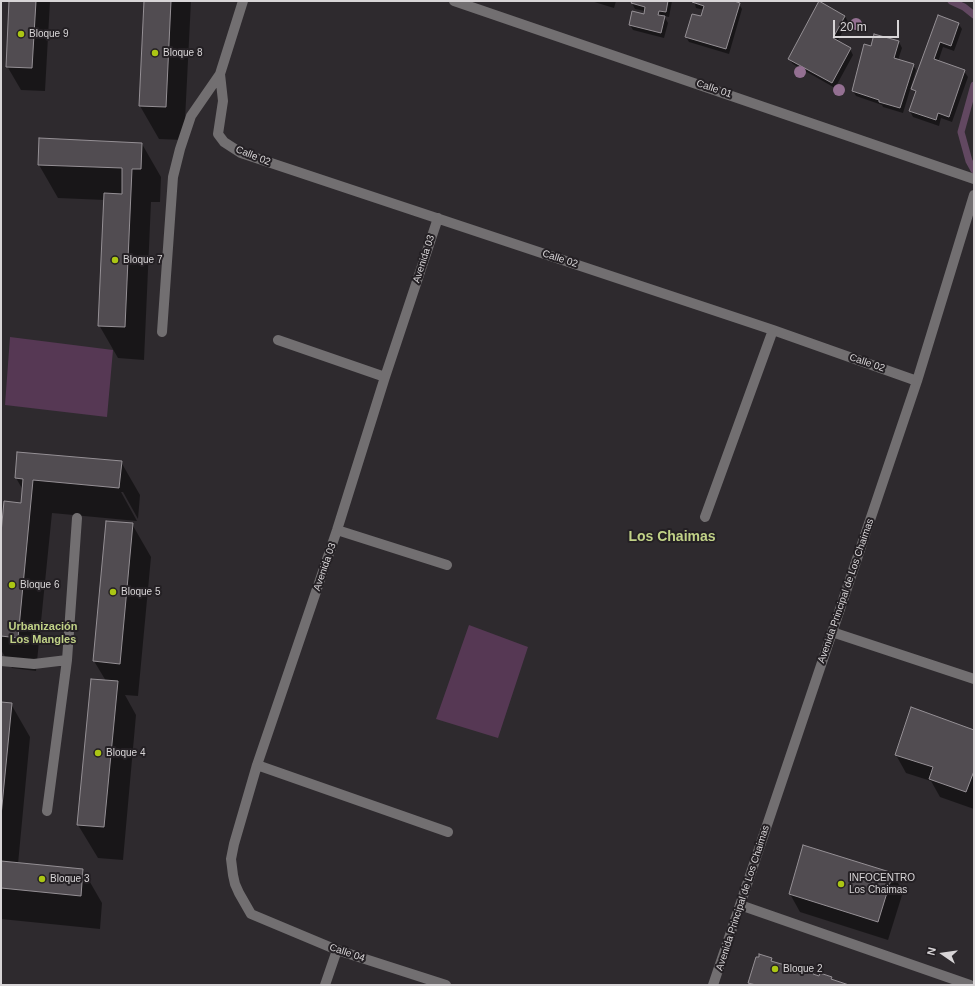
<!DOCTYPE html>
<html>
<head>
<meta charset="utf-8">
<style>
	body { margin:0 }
	#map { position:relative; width:975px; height:986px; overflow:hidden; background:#2e2a2e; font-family:Helvetica,sans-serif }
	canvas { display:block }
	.frame { position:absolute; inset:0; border:2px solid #d8d5d7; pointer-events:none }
	.north { position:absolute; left:923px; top:934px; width:40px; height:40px; -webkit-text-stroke:3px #242024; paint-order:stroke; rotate:283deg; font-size:11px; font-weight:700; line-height:16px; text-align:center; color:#d8d5d7 }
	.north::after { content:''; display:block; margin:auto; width:14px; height:18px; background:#d8d5d7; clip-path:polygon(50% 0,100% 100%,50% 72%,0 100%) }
	.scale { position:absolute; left:833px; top:20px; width:66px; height:18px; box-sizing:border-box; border:2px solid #d8d5d7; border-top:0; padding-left:5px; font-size:12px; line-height:14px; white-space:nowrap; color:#d8d5d7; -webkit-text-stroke:3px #242024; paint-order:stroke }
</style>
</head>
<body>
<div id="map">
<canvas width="975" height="986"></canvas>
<div class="frame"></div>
<div class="north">N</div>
<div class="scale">20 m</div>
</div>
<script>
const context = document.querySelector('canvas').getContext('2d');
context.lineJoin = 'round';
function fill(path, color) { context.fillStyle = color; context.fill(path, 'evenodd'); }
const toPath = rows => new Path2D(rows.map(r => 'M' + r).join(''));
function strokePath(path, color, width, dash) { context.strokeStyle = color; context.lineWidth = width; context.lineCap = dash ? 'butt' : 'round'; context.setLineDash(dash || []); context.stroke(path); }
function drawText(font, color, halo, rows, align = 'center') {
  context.font = font + ' Helvetica,sans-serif'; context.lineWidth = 4; context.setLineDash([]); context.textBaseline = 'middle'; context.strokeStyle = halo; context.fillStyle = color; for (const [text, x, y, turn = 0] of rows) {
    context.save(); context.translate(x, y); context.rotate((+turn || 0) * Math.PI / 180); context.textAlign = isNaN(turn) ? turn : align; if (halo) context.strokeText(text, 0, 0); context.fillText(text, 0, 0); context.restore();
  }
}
fill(toPath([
	[10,337,113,350,107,417,5,405],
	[469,625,528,647,498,738,436,719]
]), '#563854');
fill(toPath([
	[10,1,50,1,45,91,21,90,7,66],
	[145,1,191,1,184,140,159,139,140,106],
	[591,1,616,1,614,8],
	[633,1,672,1,669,17,664,16,668,23,664,38,633,30,630,25,644,15,645,11,635,9,632,3],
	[694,1,730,1,739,4,742,9,729,54,689,42,686,37,702,18,704,10,696,8],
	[845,16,848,22,837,42,850,49,853,55,835,88,793,64,789,59],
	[938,16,958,23,962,29,954,51,943,47,938,62,964,71,968,77,952,122,941,118,939,126,913,117,910,111,916,94,913,89],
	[899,42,902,48,898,60,913,65,916,70,903,113,883,107,882,105,856,96,853,91,871,47],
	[142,144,161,177,160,202,151,202,144,360,118,358,99,325,105,200,58,198,39,165],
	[121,462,140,495,138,519,123,492,121,492,137,521,52,513,36,671,12,668,1,650,1,544,21,504,23,490,16,478],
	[132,524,151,557,138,696,125,695,136,715,123,860,98,858,78,825,106,681,94,661],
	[1,703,11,704,30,737,18,864,83,870,102,903,100,929,1,919],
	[974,731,974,809,940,797,931,781,906,773,896,755],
	[893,874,903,892,888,940,800,912,790,894]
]), '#0007');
strokePath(toPath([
	[951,1,964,7,974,15],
	[974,85,961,132,969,161,974,170]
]), '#624861', 7);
const building = toPath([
	[9,1,36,1,32,68,6,67,9,1],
	[144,1,171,1,166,107,139,106,144,1],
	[632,1,668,1,666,12,659,11,658,15,665,16,661,33,629,25,632,11,644,14,645,7,631,3,632,1],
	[692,1,734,1,740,3,726,49,685,37,692,14,701,16,704,6,692,2,692,1],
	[819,1,845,16,833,38,851,48,832,83,788,59,819,1],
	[938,15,959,23,951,46,940,42,934,59,965,70,949,117,938,113,936,120,909,111,916,91,911,89,938,15],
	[874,34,899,41,894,58,914,64,900,108,879,102,879,100,852,91,864,44,871,46,874,34],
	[39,138,142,143,141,169,132,169,125,327,98,326,104,193,122,194,122,168,38,165,39,138],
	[17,452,122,461,119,488,33,480,18,638,1,636,1,533,4,501,21,503,23,479,15,478,17,452],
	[106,521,133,523,120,664,93,661,106,521],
	[91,679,118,681,104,827,77,825,91,679],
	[1,702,12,703,1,816,1,702],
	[911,707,974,730,974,771,966,792,929,779,933,767,895,755,911,707],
	[803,845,893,873,878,922,789,894,803,845],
	[1,861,83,869,81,896,1,888,1,861],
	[759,954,772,958,771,961,802,970,802,968,814,971,813,974,819,976,820,973,832,977,831,979,849,985,756,985,748,983,756,957,759,957,759,954]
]);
fill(building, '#514c51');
strokePath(building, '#959095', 1);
strokePath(toPath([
	[243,1,220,74,223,101,218,134,224,142,241,153,773,330,917,381],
	[454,1,974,179],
	[438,218,385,377,337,530,257,765,234,844,231,859,233,875,235,884,239,893,251,914,337,950,446,985],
	[162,332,173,177,180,149,191,116,220,74],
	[278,340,385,377],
	[705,517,773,330],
	[337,530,447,565],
	[832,632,974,679],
	[1,661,34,664,67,660],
	[257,765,448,832],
	[47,811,67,660,77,518],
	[740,905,970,985],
	[325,985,337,950],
	[713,985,917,381,974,195]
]), '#726f71', 10);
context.fillStyle = '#947092';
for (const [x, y] of [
	[856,24],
	[800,72],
	[839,90]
]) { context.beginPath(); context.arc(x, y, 6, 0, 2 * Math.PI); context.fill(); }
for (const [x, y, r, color] of [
	[21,34,4,"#abc614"],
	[155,53,4,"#abc614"],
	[115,260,4,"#abc614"],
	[12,585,4,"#abc614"],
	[113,592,4,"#abc614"],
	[98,753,4,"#abc614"],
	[42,879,4,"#abc614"],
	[841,884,4,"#abc614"],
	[775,969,4,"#abc614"]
]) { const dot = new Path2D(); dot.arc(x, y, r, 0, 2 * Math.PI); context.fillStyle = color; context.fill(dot); strokePath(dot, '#242024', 1.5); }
drawText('10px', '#d8d5d7', '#242024', [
	["Bloque 9",29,34],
	["Bloque 8",163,53],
	["Bloque 7",123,260],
	["Bloque 6",20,585],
	["Bloque 5",121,592],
	["Bloque 4",106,753],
	["INFOCENTRO",849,878],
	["Los Chaimas",849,890],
	["Bloque 3",50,879],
	["Bloque 2",783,969]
], 'left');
drawText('10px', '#d8d5d7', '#242024', [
	["Calle 01",714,89,19],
	["Calle 02",253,156,22],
	["Avenida 03",424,259,-72],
	["Calle 02",560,259,18],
	["Calle 02",867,363,19],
	["Avenida 03",325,567,-71],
	["Avenida Principal de Los Chaimas",846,591,-71],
	["Avenida Principal de Los Chaimas",743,898,-72],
	["Calle 04",347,953,19]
]);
drawText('bold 11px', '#c1d287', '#242024', [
	["Urbanización",43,627],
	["Los Mangles",43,640]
]);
drawText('bold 14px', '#c1d287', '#242024', [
	["Los Chaimas",672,537]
]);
</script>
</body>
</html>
